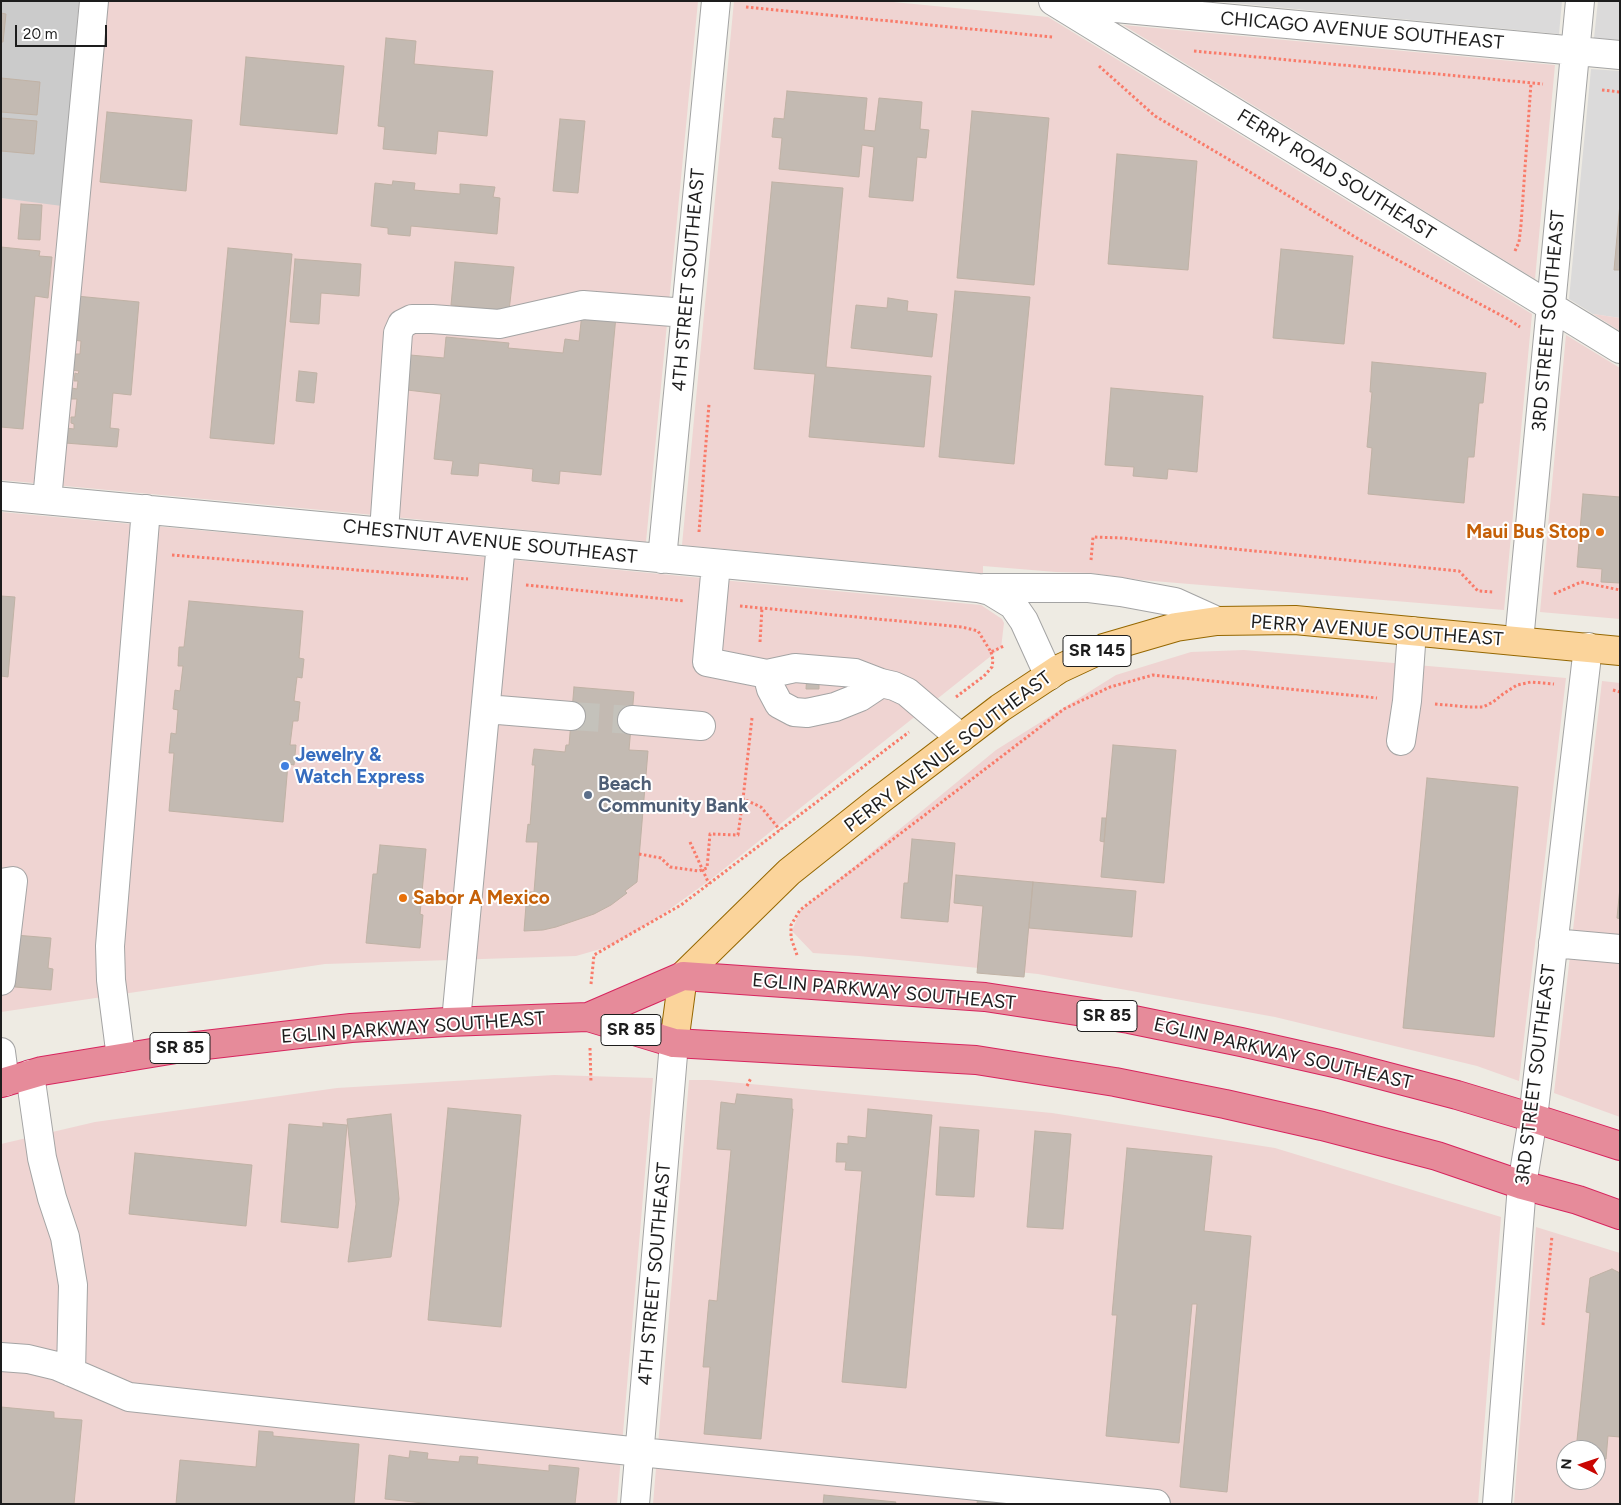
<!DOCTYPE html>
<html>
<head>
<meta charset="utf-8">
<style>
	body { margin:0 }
	#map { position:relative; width:1621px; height:1505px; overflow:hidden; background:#eeebe3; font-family:Figtree,sans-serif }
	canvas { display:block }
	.frame { position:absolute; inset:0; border:2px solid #1d1d1d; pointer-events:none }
	.north { position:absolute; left:1556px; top:1440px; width:50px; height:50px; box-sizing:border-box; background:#fff; border:1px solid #a5a5a5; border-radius:50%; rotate:274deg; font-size:14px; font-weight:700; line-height:20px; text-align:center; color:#1d1d1d }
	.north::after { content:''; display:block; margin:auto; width:18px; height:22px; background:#c90602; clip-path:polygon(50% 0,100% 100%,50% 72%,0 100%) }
	.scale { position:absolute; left:15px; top:25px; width:92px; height:22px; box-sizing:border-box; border:2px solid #1d1d1d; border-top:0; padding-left:6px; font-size:15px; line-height:18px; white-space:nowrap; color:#1d1d1d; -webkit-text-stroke:4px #fff; paint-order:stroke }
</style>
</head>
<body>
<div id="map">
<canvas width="1621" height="1505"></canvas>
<div class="frame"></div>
<div class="north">N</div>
<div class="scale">20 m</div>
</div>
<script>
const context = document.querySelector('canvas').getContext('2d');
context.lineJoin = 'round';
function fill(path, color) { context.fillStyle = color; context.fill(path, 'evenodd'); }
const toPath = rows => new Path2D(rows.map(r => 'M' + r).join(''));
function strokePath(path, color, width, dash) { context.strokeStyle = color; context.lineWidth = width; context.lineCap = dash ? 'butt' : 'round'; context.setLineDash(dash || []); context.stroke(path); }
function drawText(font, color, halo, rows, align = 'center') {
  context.font = font + ' Figtree,sans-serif'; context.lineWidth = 4; context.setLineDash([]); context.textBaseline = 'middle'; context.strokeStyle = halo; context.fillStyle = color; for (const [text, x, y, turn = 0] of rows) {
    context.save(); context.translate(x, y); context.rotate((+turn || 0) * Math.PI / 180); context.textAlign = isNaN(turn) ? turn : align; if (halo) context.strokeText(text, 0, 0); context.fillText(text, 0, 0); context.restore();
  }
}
fill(toPath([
	[1211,1,1562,1,1559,34],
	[1598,1,1620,1,1620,40,1594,38],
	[1591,69,1620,71,1620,318,1593,314,1569,299]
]), '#dbdada');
fill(toPath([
	[79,1,698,1,646,542,353,513,1,480,1,198,62,205],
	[734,1,883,1,1048,17,1532,314,1504,610,1141,580,1091,573,1056,572,983,566,983,573,979,573,682,545],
	[1123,25,1555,65,1535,279],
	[1593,314,1620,318,1620,331],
	[1566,335,1620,368,1620,619,1540,612],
	[1,512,350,544,981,605,1002,619,1004,623,1001,648,710,880,656,919,611,946,576,956,325,964,1,1012],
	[1244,650,1566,678,1519,1081,1477,1066,1275,1017,1038,974,859,956,813,953,792,931,800,911,996,750,1116,675,1191,652],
	[1602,681,1620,683,1620,1117,1554,1093],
	[554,1075,653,1078,617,1504,1,1504,1,1144,95,1122,337,1088],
	[689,1080,709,1080,1052,1113,1275,1148,1501,1217,1478,1504,653,1504],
	[1536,1227,1620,1253,1620,1504,1514,1504],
	[1566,1450,1596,1450,1596,1480,1566,1480]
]), '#efd4d2');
fill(toPath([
	[1,1,79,1,62,206,1,198]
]), '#cbcbcb');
const building = toPath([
	[1,13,6,14,3,42,1,42,1,13],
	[386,38,416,41,414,64,493,71,487,136,438,131,436,154,383,149,385,127,378,126,386,38],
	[246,57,344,66,337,134,240,125,246,57],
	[1,78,40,82,37,115,1,112,1,78],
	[787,91,867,98,864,130,875,131,879,98,922,102,920,129,929,130,926,158,917,157,913,201,869,197,874,147,862,145,859,177,779,169,782,138,772,137,774,118,784,119,787,91],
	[972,111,1049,118,1034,285,957,278,972,111],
	[107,112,192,120,186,191,100,182,107,112],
	[1,118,37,121,34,154,1,151,1,118],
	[560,119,585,121,578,193,553,191,560,119],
	[1117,154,1197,161,1188,270,1108,264,1117,154],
	[393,181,415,183,414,190,460,194,460,184,495,187,493,197,500,198,497,234,411,226,410,236,388,234,388,228,371,226,375,183,392,185,393,181],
	[772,182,843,188,826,367,931,376,924,447,809,437,815,374,754,369,772,182],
	[1620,203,1620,270,1614,270,1620,203],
	[21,204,42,205,40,240,18,239,21,204],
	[1,247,40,251,39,256,52,257,48,298,35,296,23,429,1,427,1,247],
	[228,248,292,254,274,444,210,438,228,248],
	[1281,249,1353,256,1344,344,1273,338,1281,249],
	[295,259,361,264,359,296,321,293,319,324,290,322,295,259],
	[455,262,514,267,509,311,451,305,455,262],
	[955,291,1030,297,1014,464,939,457,955,291],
	[76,296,139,302,131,395,113,393,110,428,119,429,117,447,65,443,66,428,74,429,74,424,71,423,71,417,75,417,77,399,70,399,72,388,77,389,78,381,74,381,75,373,78,374,79,371,70,370,71,354,80,354,81,341,72,340,76,296],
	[888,298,908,301,907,311,937,314,932,357,851,348,856,305,887,308,888,298],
	[582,313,616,316,601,475,560,471,559,484,532,481,533,469,479,463,478,476,451,474,453,461,434,459,441,394,407,390,410,355,444,358,446,337,509,343,508,348,563,353,565,339,579,341,582,313],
	[1372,362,1486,373,1483,403,1479,403,1474,457,1468,457,1464,503,1368,494,1372,448,1367,447,1372,392,1370,392,1372,362],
	[299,371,317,373,314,403,296,401,299,371],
	[1111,388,1203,396,1197,472,1168,469,1167,479,1133,476,1134,467,1105,465,1111,388],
	[1583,494,1620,497,1620,583,1601,582,1602,569,1577,567,1583,494],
	[1,596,15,597,8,677,1,676,1,596],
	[189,601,303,611,299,658,304,659,302,678,297,677,294,701,300,702,298,721,293,721,290,745,296,745,294,765,288,764,283,822,169,811,174,753,169,753,171,733,176,734,178,710,173,709,175,690,180,691,183,666,178,666,179,647,184,647,189,601],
	[807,673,819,674,819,689,806,689,807,673],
	[574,687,634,692,629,750,648,751,637,882,625,891,627,893,611,905,594,914,556,927,543,930,524,931,527,892,534,892,538,842,526,842,528,824,530,825,535,765,532,765,534,749,565,752,566,745,569,745,574,687],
	[1113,745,1176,750,1164,883,1101,877,1113,745],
	[1427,778,1518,787,1494,1037,1403,1028,1427,778],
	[1102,818,1106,818,1104,842,1100,841,1102,818],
	[912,839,955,843,948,922,901,918,904,883,908,883,912,839],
	[380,845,426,849,420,914,423,915,420,948,366,943,373,874,377,874,380,845],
	[956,875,1033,882,1024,977,977,973,983,906,954,903,956,875],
	[1033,882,1136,891,1132,937,1029,928,1033,882],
	[1620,887,1620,919,1617,918,1620,887],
	[15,935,51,938,48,968,53,969,51,990,15,987,16,983,10,983,15,935],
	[737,1094,792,1099,792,1109,793,1109,761,1439,704,1434,710,1367,703,1367,709,1300,717,1301,731,1150,717,1149,721,1102,735,1104,737,1094],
	[448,1108,521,1115,501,1327,428,1320,448,1108],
	[868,1109,932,1115,906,1388,842,1382,862,1171,845,1170,846,1162,836,1162,837,1143,848,1144,848,1136,866,1138,868,1109],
	[391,1114,399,1199,391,1257,348,1262,356,1204,347,1119,391,1114],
	[323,1123,347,1125,338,1228,281,1222,289,1124,323,1127,323,1123],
	[940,1127,979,1130,974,1197,936,1195,940,1127],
	[1035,1131,1071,1134,1063,1229,1027,1227,1035,1131],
	[1127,1148,1212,1156,1204,1231,1251,1236,1227,1492,1180,1487,1197,1304,1192,1304,1179,1443,1106,1436,1117,1315,1112,1315,1127,1148],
	[135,1153,252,1165,246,1226,129,1214,135,1153],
	[1612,1269,1620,1273,1620,1437,1608,1436,1606,1459,1596,1458,1596,1450,1576,1450,1590,1313,1586,1312,1590,1278,1612,1269],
	[1,1407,54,1412,54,1418,82,1420,74,1504,1,1504,1,1407],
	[259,1431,273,1432,273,1436,359,1444,354,1504,176,1504,180,1460,256,1467,259,1431],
	[410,1451,428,1453,427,1459,459,1462,460,1456,478,1457,477,1464,549,1471,549,1465,579,1468,575,1504,433,1504,385,1499,389,1455,409,1458,410,1451],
	[824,1495,896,1502,895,1504,823,1504,824,1495],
	[978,1496,1056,1504,977,1504,978,1496]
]);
fill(building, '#c3bab2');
strokePath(building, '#c0b2a5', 1);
strokePath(toPath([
	[571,716,632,720]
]), '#c4c2bb', 28, [28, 14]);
const minor = toPath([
	[1053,1,1620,349],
	[1062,3,1620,55],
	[1,496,978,588,990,591,1013,605,1024,621,1049,676],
	[47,500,94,1],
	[384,531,398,333,402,324,412,319,432,319,499,324,583,305,686,313],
	[662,559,716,1],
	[716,564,707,662,767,674,795,668,855,673,881,683,894,686,907,692,961,738],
	[984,588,1089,588,1121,592,1175,602,1217,621],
	[1519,641,1580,1],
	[767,674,771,689,779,704,794,712,807,713,835,707,860,697,881,683],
	[486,709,571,716],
	[632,720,701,726],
	[1401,741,1407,701,1412,631],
	[1,883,13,881,1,981],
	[1553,943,1620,949],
	[456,1021,501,543],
	[1,1052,5,1082],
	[121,1058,111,980,110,946,146,509],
	[30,1074,42,1158,52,1198,65,1237,73,1285,71,1372],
	[1,1357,28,1359,57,1366,129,1397,640,1452,1156,1504],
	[635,1504,674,1043],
	[1497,1504,1522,1185,1533,1118,1588,647]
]);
const major = toPath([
	[674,1043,683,976,789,872,877,802,1000,708,1059,669,1104,648,1176,627,1217,621,1295,620,1620,651]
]);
const highway = toPath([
	[588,1017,683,976,985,997,1129,1019,1241,1042,1339,1064,1457,1095,1533,1118,1620,1146],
	[1,1083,42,1071,188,1047,351,1028,447,1022,588,1017,674,1043,976,1060,1115,1082,1225,1104,1322,1126,1437,1156,1522,1185,1578,1200,1620,1215]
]);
strokePath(minor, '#a4a4a4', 30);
strokePath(major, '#956701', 30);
strokePath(highway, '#d7255e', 30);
strokePath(toPath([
	[746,7,1053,37],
	[1194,51,1543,84],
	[1099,66,1155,116,1245,169,1360,240,1508,319,1520,327],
	[1602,90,1620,92],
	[1515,251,1519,242,1521,225,1531,83],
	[699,532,709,404],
	[172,555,468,579],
	[1091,560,1093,537,1123,538,1459,571,1478,591,1493,592],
	[526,585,684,601],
	[1554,594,1581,582,1620,590],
	[740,606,962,627,978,631,991,652,1004,646],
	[760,642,762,608],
	[1613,690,1620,692],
	[956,697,984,676,992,667,993,660,991,652],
	[1435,704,1469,707,1483,707,1493,702,1503,694,1517,685,1531,682,1554,684],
	[752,718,743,799,761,807,780,830],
	[690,842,709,884],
	[639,854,661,858,670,867,699,871,707,868,710,834,738,835,743,799],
	[797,955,791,938,791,925,800,910,1064,709,1110,687,1153,675,1377,698],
	[591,984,594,955,681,905,909,732],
	[590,1048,591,1083],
	[747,1086,751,1078],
	[1543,1325,1552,1236]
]), '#f97b6a', 3, [2.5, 2.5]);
strokePath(minor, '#fff', 28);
strokePath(major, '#fbd49b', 28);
strokePath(highway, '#e68b9a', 28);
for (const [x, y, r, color] of [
	[1600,532,5,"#e8710a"],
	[285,766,5,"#3f7fe0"],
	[588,795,5,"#5c6f8a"],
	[403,898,5,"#e8710a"]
]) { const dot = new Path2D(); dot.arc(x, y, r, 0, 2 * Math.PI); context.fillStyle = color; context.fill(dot); strokePath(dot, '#fff', 2); }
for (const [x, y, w] of [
	[1097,651,68],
	[1107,1016,60],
	[631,1030,60],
	[180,1048,60]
]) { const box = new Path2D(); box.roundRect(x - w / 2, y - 15.5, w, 31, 4); context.fillStyle = '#fff'; context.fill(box); strokePath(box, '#1d1d1d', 1); }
drawText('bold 18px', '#1d1d1d', null, [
	["SR 145",1097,651],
	["SR 85",1107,1016],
	["SR 85",631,1030],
	["SR 85",180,1048]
]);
drawText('19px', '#1d1d1d', '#fff', [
	["CHICAGO AVENUE SOUTHEAST",1362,31,5],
	["FERRY ROAD SOUTHEAST",1336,175,32],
	["4TH STREET SOUTHEAST",689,280,-85],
	["3RD STREET SOUTHEAST",1549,321,-85],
	["CHESTNUT AVENUE SOUTHEAST",490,542,6],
	["PERRY AVENUE SOUTHEAST",1377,631,4],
	["PERRY AVENUE SOUTHEAST",948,752,-37],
	["EGLIN PARKWAY SOUTHEAST",884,992,5],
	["EGLIN PARKWAY SOUTHEAST",413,1028,-4],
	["EGLIN PARKWAY SOUTHEAST",1283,1054,13],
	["3RD STREET SOUTHEAST",1536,1075,-83],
	["4TH STREET SOUTHEAST",655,1274,-85]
]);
drawText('bold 19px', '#c56008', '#fff', [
	["Maui Bus Stop",1590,532],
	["Sabor A Mexico",413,898,"left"]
], 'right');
drawText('bold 19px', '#366cbe', '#fff', [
	["Jewelry &",295,755],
	["Watch Express",295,777]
], 'left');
drawText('bold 19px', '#4e5e75', '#fff', [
	["Beach",598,784],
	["Community Bank",598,806]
], 'left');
</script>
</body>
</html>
